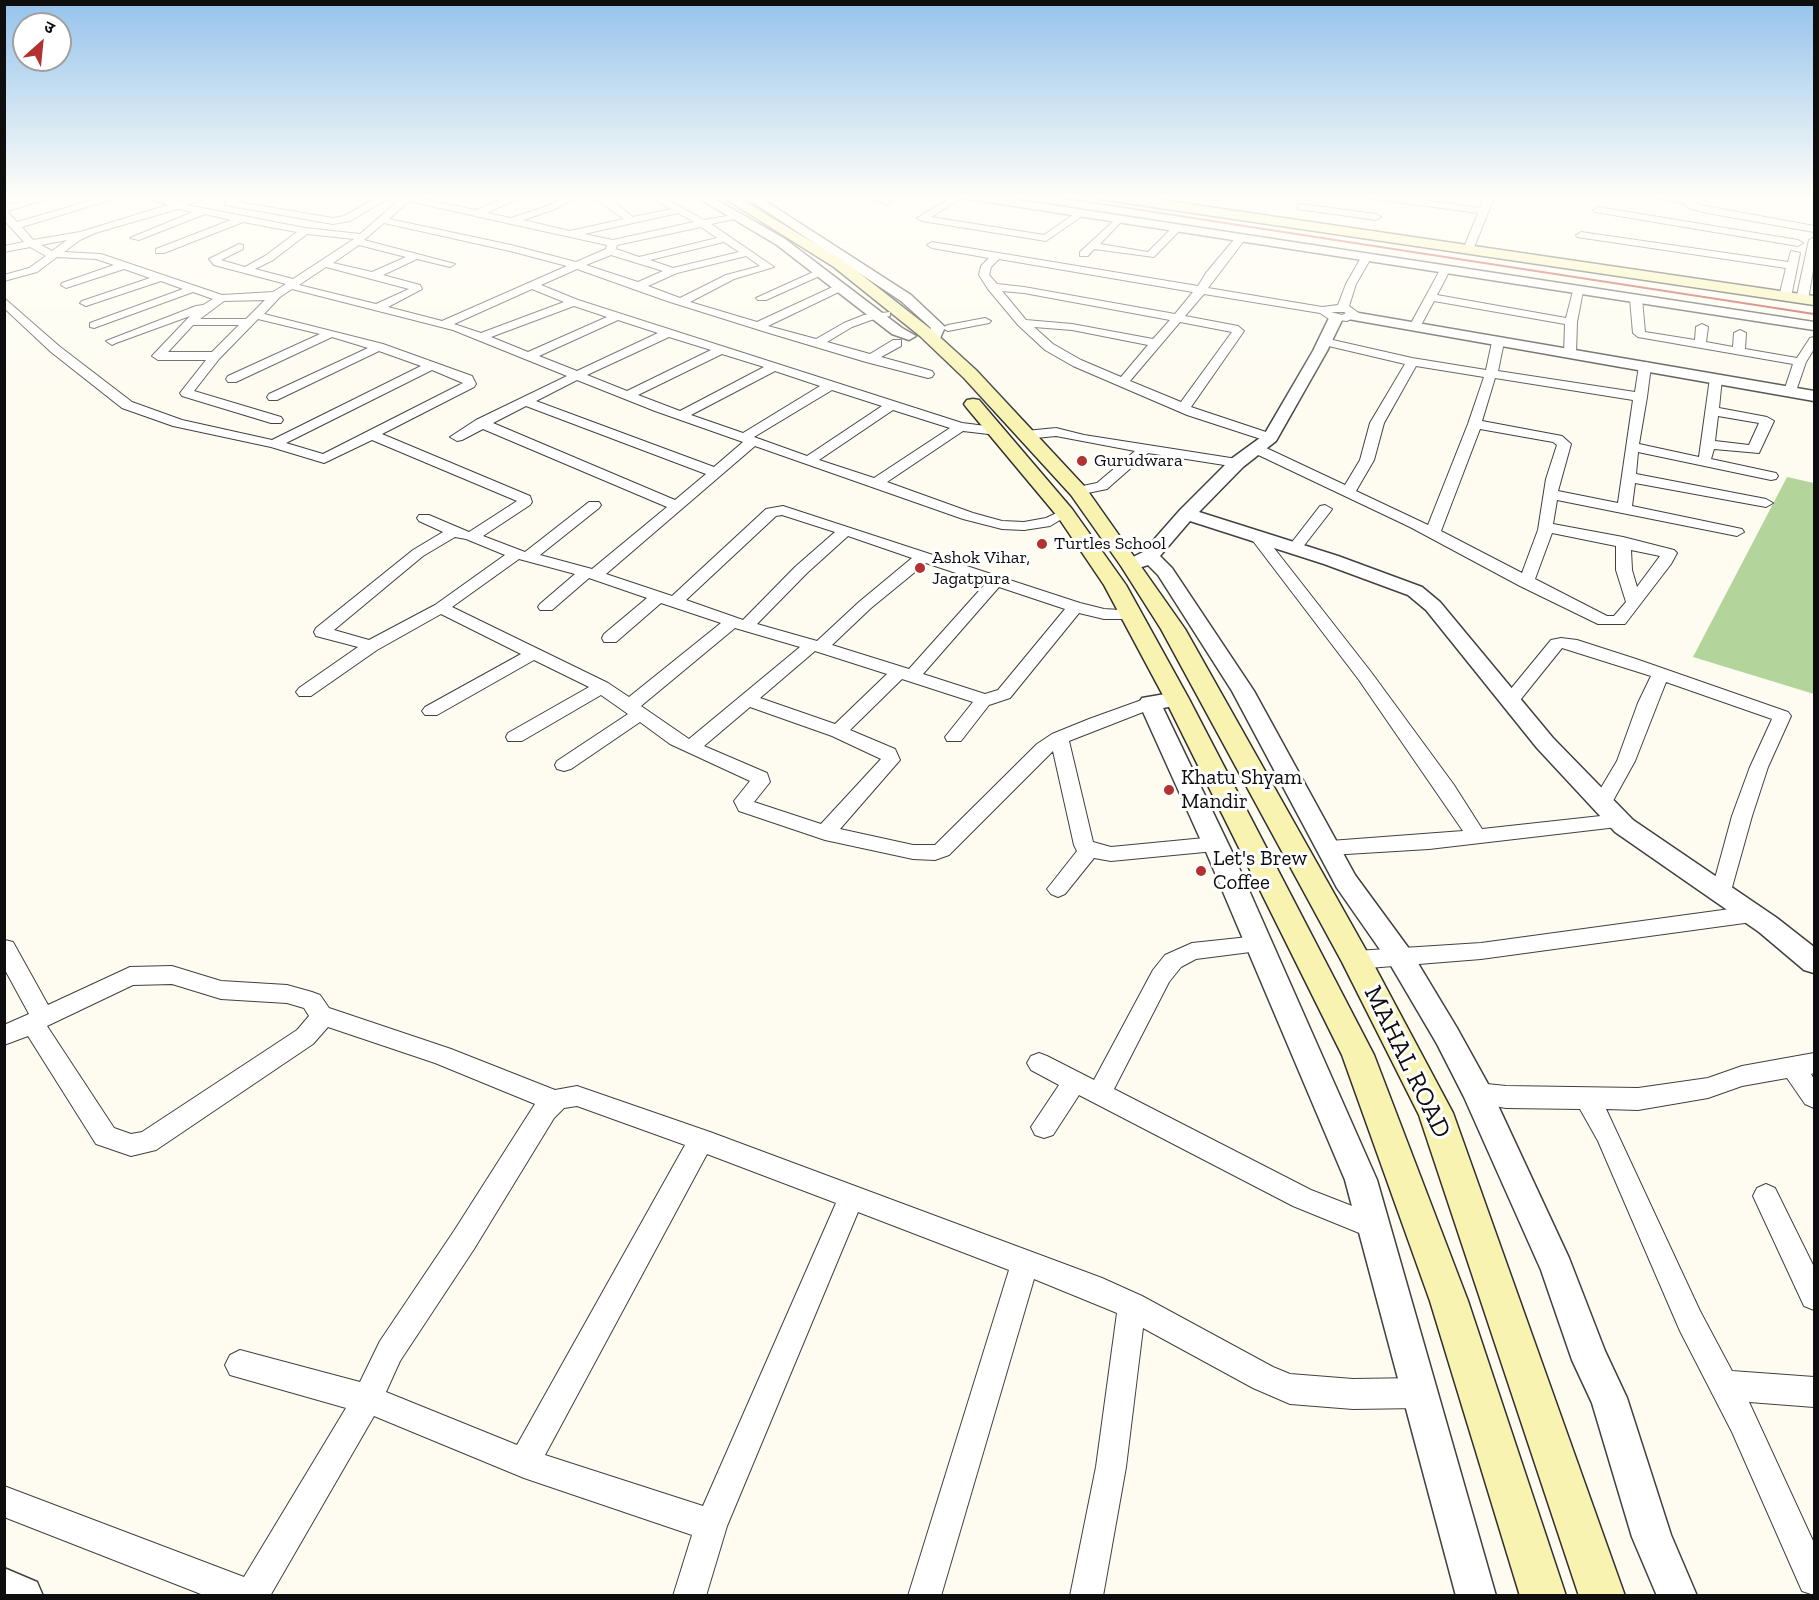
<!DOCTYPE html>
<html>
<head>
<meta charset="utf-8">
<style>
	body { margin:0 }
	#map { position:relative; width:1819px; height:1600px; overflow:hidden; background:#fefcf0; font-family:"Zilla Slab","Noto Sans Devanagari",serif }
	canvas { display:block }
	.frame { position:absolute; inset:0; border:6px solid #0e0e0e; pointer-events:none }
	.north { position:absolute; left:12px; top:12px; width:60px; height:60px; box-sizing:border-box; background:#fff; border:2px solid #9f9f9f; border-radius:50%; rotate:27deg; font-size:16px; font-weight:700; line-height:24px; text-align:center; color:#0e0e0e }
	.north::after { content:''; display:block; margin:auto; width:21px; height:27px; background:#b23131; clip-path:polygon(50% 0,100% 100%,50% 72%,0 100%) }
</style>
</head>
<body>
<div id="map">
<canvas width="1819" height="1600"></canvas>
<div class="frame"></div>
<div class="north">उ</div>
</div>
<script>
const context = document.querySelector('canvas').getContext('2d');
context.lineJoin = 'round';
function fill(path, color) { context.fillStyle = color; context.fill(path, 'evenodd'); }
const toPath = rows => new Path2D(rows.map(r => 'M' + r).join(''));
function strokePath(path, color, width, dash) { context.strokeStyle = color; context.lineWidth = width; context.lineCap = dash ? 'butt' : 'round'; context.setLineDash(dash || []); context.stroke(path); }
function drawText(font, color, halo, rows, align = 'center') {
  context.font = font + ' "Zilla Slab",serif'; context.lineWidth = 6; context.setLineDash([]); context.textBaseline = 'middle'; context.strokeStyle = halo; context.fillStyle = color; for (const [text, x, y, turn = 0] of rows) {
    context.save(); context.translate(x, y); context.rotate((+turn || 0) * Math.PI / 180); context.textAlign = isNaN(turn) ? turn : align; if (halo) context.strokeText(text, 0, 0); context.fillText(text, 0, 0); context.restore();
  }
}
fill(toPath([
	[1787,477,1814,483,1814,694,1693,657]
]), '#b3d59c');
const minor = toPath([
	[45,195,61,195,7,211,17,222,110,195,126,195,22,227,33,240,80,232,168,205,140,195,155,195,178,202,201,195,217,195,187,205,305,228,360,234,405,195,416,195,414,197,476,210,512,195,525,195,487,213,511,218,547,206,568,195,581,195,553,210,523,220,570,231,624,219,589,195,602,195,613,201,633,217,671,209,648,195,660,195,704,220,739,214,739,218,711,224,774,267,734,279,690,302,757,322,837,285,845,285,845,289,768,326,816,339,844,323,864,315,890,312,890,316,871,320,852,327,827,342,870,354,893,340,901,340,901,346,881,357,932,371,934,374,932,377,928,378,866,362,769,333,667,301,577,269,541,285,578,300,962,423,1002,428,1004,431,1002,434,997,435,963,431,887,482,973,513,1002,521,1024,522,1046,518,1065,509,1072,513,1050,526,1024,530,1002,529,963,519,755,446,606,574,672,596,766,509,783,506,1080,603,1104,609,1136,611,1138,614,1130,619,1104,619,1079,613,1010,698,989,705,961,741,947,741,945,737,973,702,902,679,850,730,895,749,900,760,840,829,913,845,935,845,1037,744,1052,734,1089,719,1150,697,1156,699,1159,703,1156,707,1069,741,1093,842,1111,847,1215,837,1222,839,1225,844,1222,849,1215,851,1111,861,1094,858,1065,894,1058,897,1051,894,1047,889,1051,884,1077,851,1074,845,1053,751,949,855,935,860,913,859,825,840,739,811,734,801,750,781,670,744,640,722,571,769,564,771,557,769,555,765,557,761,628,714,601,695,522,741,508,741,506,737,508,733,589,687,534,660,437,715,425,715,422,711,425,707,521,654,441,614,377,650,311,696,299,696,296,692,299,688,358,647,316,636,314,632,316,628,413,550,443,532,419,521,417,518,419,515,429,515,469,532,517,501,372,440,324,463,271,447,173,426,122,408,51,352,4,308,4,298,59,346,132,402,182,420,272,440,421,366,379,351,277,400,269,400,267,397,269,394,368,348,332,337,236,382,228,382,226,379,228,376,320,334,258,319,219,359,194,391,281,417,283,420,281,423,271,423,182,396,180,393,206,360,158,360,152,356,190,316,116,343,112,345,106,341,196,306,203,305,213,299,193,292,94,328,90,327,90,323,183,289,161,281,86,306,80,303,82,301,150,278,124,269,66,288,61,285,62,283,114,265,96,259,57,257,37,272,4,281,4,275,29,268,46,256,30,247,4,252,4,246,24,242,4,220,4,206,45,195],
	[409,201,511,224,607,245,606,249,576,262,511,245,389,219,409,201],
	[178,209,193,212,130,238,139,240,205,214,231,220,156,249,156,253,164,253,243,222,297,232,265,256,245,267,221,260,243,249,243,245,239,244,209,259,214,265,286,284,273,292,222,295,101,254,64,252,80,240,95,233,178,209],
	[678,213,694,222,613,240,584,234,678,213],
	[384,223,510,251,567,266,442,321,388,307,422,289,420,285,383,275,417,259,450,267,455,264,364,240,384,223],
	[701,227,717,238,639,257,616,249,617,245,701,227],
	[307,234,354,239,293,279,255,269,273,260,307,234],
	[67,240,52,251,41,245,67,240],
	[724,242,739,252,673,268,650,260,724,242],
	[359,245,406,257,372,272,333,263,359,245],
	[611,255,663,271,638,282,586,265,611,255],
	[746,256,760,266,726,275,680,298,648,286,677,273,746,256],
	[326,267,409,289,376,304,299,285,326,267],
	[292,289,453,330,567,376,476,420,450,437,457,441,462,440,483,429,667,507,592,569,540,555,599,508,601,505,599,502,589,502,525,552,483,536,530,505,532,502,530,496,382,434,474,387,476,384,472,376,383,344,264,314,280,297,292,289],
	[532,289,564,302,481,333,454,324,532,289],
	[265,300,246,319,200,319,224,301,265,300],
	[574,306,607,317,528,352,491,337,574,306],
	[618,320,658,333,577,371,539,356,618,320],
	[193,325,239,325,212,352,168,352,193,325],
	[669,337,711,350,627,391,587,375,669,337],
	[722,354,764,367,680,411,638,395,722,354],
	[432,370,463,383,323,454,286,443,432,370],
	[775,371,820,386,743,433,691,415,775,371],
	[577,380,655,411,743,442,714,467,536,401,577,380],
	[832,390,882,406,807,456,754,437,832,390],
	[526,406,706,474,675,500,493,423,526,406],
	[893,410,950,428,874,478,819,460,893,410],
	[782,515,835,532,795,567,743,620,686,600,776,516,782,515],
	[848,536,912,558,859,602,817,641,757,624,807,573,848,536],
	[455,537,466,539,505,555,435,605,369,640,334,630,423,556,455,537],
	[519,559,575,574,540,604,538,607,540,610,552,610,589,578,647,598,604,634,602,638,604,642,616,642,661,603,721,623,629,697,608,683,452,607,519,559],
	[926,563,986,583,909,669,832,645,871,608,926,563],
	[999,587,1065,609,998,690,985,694,923,674,999,587],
	[735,628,800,647,689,739,641,706,735,628],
	[815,651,887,674,835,724,760,698,815,651],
	[750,707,832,736,881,759,821,824,754,802,770,782,767,773,704,746,750,707],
	[236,195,249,195,238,202,333,218,344,216,382,195,394,195,350,221,333,224,225,205,225,201,236,195],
	[861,195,876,195,892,202,887,205,861,195],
	[955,195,967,195,931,217,1044,235,1077,212,1085,214,1046,241,922,221,917,218,955,195],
	[1362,195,1389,195,1480,208,1485,195,1495,195,1473,250,1468,253,1463,250,1478,213,1367,198,1362,195],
	[1644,195,1666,195,1690,199,1701,195,1715,195,1695,204,1814,226,1814,232,1707,213,1688,208,1685,204,1644,195],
	[1301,204,1376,214,1381,217,1376,220,1298,209,1298,205,1301,204],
	[1598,207,1798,240,1803,243,1798,246,1595,212,1593,210,1598,207],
	[1119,216,1124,219,1100,244,1148,252,1173,227,1181,229,1154,257,1094,249,1088,256,1080,256,1080,252,1119,216],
	[1581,232,1788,262,1791,251,1800,253,1791,297,1785,300,1779,297,1786,268,1577,237,1576,235,1581,232],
	[1241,235,1246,238,1208,288,1322,307,1338,305,1346,284,1362,256,1371,258,1356,284,1349,306,1360,314,1347,321,1329,319,1320,313,1204,294,1185,316,1238,326,1244,331,1191,407,1275,435,1277,438,1275,441,1270,442,1187,415,1073,366,1045,350,1018,325,988,289,979,275,981,266,989,258,932,248,927,245,932,242,1198,286,1206,273,1237,236,1241,235],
	[999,259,1193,292,1175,314,1024,287,997,284,989,275,991,267,999,259],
	[1002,291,1024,293,1170,320,1153,339,1072,324,1026,320,1002,291],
	[1331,312,1344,312,1346,313,1342,315,1331,312],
	[1180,322,1232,332,1181,402,1130,381,1180,322],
	[1034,327,1072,330,1148,345,1121,377,1081,360,1053,344,1034,327],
	[1814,237,1814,264,1808,300,1802,303,1796,300,1809,240,1814,237],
	[1445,267,1450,270,1437,295,1566,318,1573,291,1574,289,1582,289,1583,291,1577,322,1576,354,1570,358,1564,354,1565,324,1434,301,1419,329,1411,329,1409,327,1440,270,1445,267],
	[820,269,825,272,824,274,766,300,758,300,756,298,820,269],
	[1636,296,1642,299,1645,332,1695,340,1696,327,1702,324,1708,327,1706,342,1733,347,1734,333,1740,330,1746,333,1745,349,1797,358,1810,338,1814,337,1814,349,1806,362,1796,391,1790,395,1784,391,1793,364,1638,337,1633,333,1630,299,1636,296],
	[985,318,991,321,989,323,948,331,942,328,948,325,985,318],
	[1324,338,1412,358,1486,370,1492,342,1498,338,1504,342,1498,371,1635,392,1639,366,1645,362,1649,363,1651,366,1647,397,1639,444,1699,457,1710,378,1712,375,1720,375,1722,378,1719,408,1767,417,1774,421,1759,453,1714,449,1711,459,1776,473,1778,476,1776,479,1771,480,1638,452,1636,474,1766,499,1773,503,1766,507,1635,483,1632,506,1742,529,1744,532,1737,536,1557,500,1553,524,1623,537,1674,550,1677,553,1671,564,1625,624,1598,624,1520,586,1410,527,1252,452,1250,449,1252,446,1262,446,1345,485,1360,460,1370,423,1405,364,1320,344,1320,340,1324,338],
	[1416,366,1484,377,1468,424,1428,525,1356,491,1374,460,1384,423,1416,366],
	[1495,378,1633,400,1618,503,1558,491,1571,444,1562,436,1482,421,1495,378],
	[1718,416,1759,423,1749,445,1715,441,1718,416],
	[1480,429,1553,442,1557,445,1546,479,1538,530,1522,573,1441,531,1480,429],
	[1552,533,1616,546,1616,570,1626,602,1614,616,1607,616,1535,579,1552,533],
	[1631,550,1660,556,1637,587,1632,570,1631,550],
	[1056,428,1084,435,1237,459,1244,463,1237,467,1148,453,1107,489,1078,495,1073,494,1071,491,1073,488,1097,483,1135,451,1056,436,1026,439,1019,435,1026,431,1056,428],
	[1325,505,1332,509,1330,512,1299,552,1289,552,1286,549,1289,546,1320,506,1325,505],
	[1258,532,1263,534,1371,672,1454,785,1482,829,1619,814,1626,816,1629,821,1626,826,1429,849,1330,855,1323,853,1320,848,1323,843,1330,841,1463,831,1359,680,1250,537,1258,532],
	[1561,638,1577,640,1636,659,1788,712,1791,716,1768,767,1752,816,1729,898,1722,901,1715,898,1711,893,1732,816,1750,767,1772,719,1666,682,1635,761,1609,808,1602,810,1595,808,1592,803,1617,761,1638,703,1651,676,1562,648,1517,704,1505,704,1502,700,1505,696,1551,640,1561,638],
	[1752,906,1760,908,1763,914,1760,920,1752,922,1481,959,1356,969,1348,966,1345,960,1348,954,1356,951,1481,943,1752,906],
	[1258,936,1266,938,1269,944,1266,950,1196,959,1181,967,1169,982,1114,1089,1311,1190,1383,1218,1387,1227,1383,1236,1374,1239,1293,1206,1079,1095,1053,1135,1044,1138,1035,1135,1031,1127,1059,1085,1031,1070,1027,1063,1031,1056,1039,1053,1047,1056,1094,1080,1153,970,1165,955,1192,943,1258,936],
	[5,940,13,942,48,1005,130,967,172,966,221,981,287,985,312,992,320,995,329,1008,451,1049,555,1090,577,1086,710,1132,1102,1278,1142,1296,1273,1367,1290,1374,1353,1379,1420,1378,1430,1383,1435,1393,1430,1403,1420,1408,1353,1409,1290,1404,1253,1388,1143,1328,1126,1467,1103,1596,1070,1596,1096,1467,1117,1313,1034,1279,941,1596,908,1596,1009,1270,858,1212,727,1526,706,1596,673,1596,692,1535,524,1478,374,1416,270,1596,206,1596,4,1517,4,1486,244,1577,346,1408,230,1375,225,1365,230,1355,240,1350,360,1382,380,1341,454,1231,535,1104,435,1063,328,1027,313,1044,156,1150,131,1156,96,1144,28,1036,4,1045,4,1025,29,1014,4,968,5,940],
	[172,984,221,999,287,1003,304,1008,309,1016,297,1030,142,1132,131,1134,114,1128,47,1026,133,985,172,984],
	[577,1106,685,1145,517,1445,386,1392,400,1361,474,1249,554,1118,564,1108,577,1106],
	[707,1154,836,1203,703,1506,545,1455,707,1154],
	[1814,1053,1814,1073,1811,1074,1814,1079,1814,1108,1805,1104,1787,1078,1742,1086,1708,1098,1638,1110,1606,1109,1700,1311,1732,1371,1814,1377,1814,1407,1749,1402,1814,1543,1814,1595,1802,1591,1732,1432,1680,1331,1598,1141,1580,1109,1506,1108,1477,1103,1468,1100,1465,1093,1468,1086,1477,1083,1506,1086,1638,1088,1708,1078,1742,1066,1814,1053],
	[1766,1184,1775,1188,1814,1267,1814,1310,1804,1306,1753,1196,1757,1188,1766,1184]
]);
const tertiary = toPath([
	[693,195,708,195,785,239,902,328,916,336,909,340,892,334,777,245,693,195],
	[742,195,756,195,911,295,945,327,938,343,928,343,926,340,931,328,901,301,742,195],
	[956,195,986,195,1814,322,1814,330,962,198,956,195],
	[1353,312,1814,391,1814,401,1348,319,1346,316,1353,312],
	[1336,314,1343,318,1327,351,1276,441,1243,467,1199,512,1338,556,1422,587,1440,602,1553,738,1633,820,1777,918,1814,947,1814,973,1804,970,1759,932,1615,832,1537,748,1426,610,1408,595,1324,564,1190,521,1160,556,1172,568,1254,691,1355,875,1410,950,1457,1028,1488,1084,1569,1258,1605,1351,1627,1398,1671,1535,1697,1596,1657,1596,1632,1537,1592,1403,1572,1360,1541,1270,1464,1097,1437,1044,1390,964,1337,888,1232,691,1158,575,1148,565,1136,569,1129,567,1126,563,1129,559,1143,552,1180,510,1231,459,1264,435,1313,351,1329,318,1336,314],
	[1177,692,1185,694,1188,699,1185,704,1163,708,1233,854,1377,1180,1496,1596,1456,1596,1345,1180,1207,854,1139,703,1142,698,1177,692],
	[4,1568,37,1582,43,1596,4,1596,4,1568]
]);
const secondary = toPath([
	[719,195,734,195,844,261,932,330,976,370,1085,487,1185,629,1367,952,1453,1113,1625,1596,1579,1596,1419,1115,1342,962,1161,629,1121,566,1071,495,964,378,920,336,834,267,719,195],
	[1093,195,1127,195,1814,296,1814,305,1099,199,1093,195],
	[973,399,979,400,1072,509,1126,585,1189,699,1374,1055,1468,1301,1566,1596,1520,1596,1430,1301,1342,1055,1165,699,1104,585,1058,517,967,408,964,404,967,400,973,399]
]);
strokePath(minor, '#414141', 2);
strokePath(tertiary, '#414141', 3);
strokePath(secondary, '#303030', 3);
fill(minor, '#fff');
fill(tertiary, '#fff');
fill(secondary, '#f8f3b0');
strokePath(toPath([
	[1044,195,1814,314]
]), '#b23131', 2);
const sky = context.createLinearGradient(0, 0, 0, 419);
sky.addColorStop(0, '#95c3ec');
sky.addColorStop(0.47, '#fffef8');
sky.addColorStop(1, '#fffef800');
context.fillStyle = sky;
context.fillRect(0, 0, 1819, 419);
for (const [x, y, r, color] of [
	[1082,461,6,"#b23131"],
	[1042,544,6,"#b23131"],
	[920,568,6,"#b23131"],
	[1169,790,6,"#b23131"],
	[1201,871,6,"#b23131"]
]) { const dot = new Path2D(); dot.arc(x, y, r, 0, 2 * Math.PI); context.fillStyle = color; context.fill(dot); strokePath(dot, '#fff', 2); }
drawText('18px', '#0e0e0e', '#fff', [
	["Gurudwara",1094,461],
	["Turtles School",1054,544],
	["Ashok Vihar,",932,558],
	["Jagatpura",932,579]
], 'left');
drawText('21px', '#0e0e0e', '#fff', [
	["Khatu Shyam",1181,778],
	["Mandir",1181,802],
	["Let's Brew",1213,859],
	["Coffee",1213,883]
], 'left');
drawText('26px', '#0e0e0e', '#fff', [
	["MAHAL ROAD",1407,1062,64]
]);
</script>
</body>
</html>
